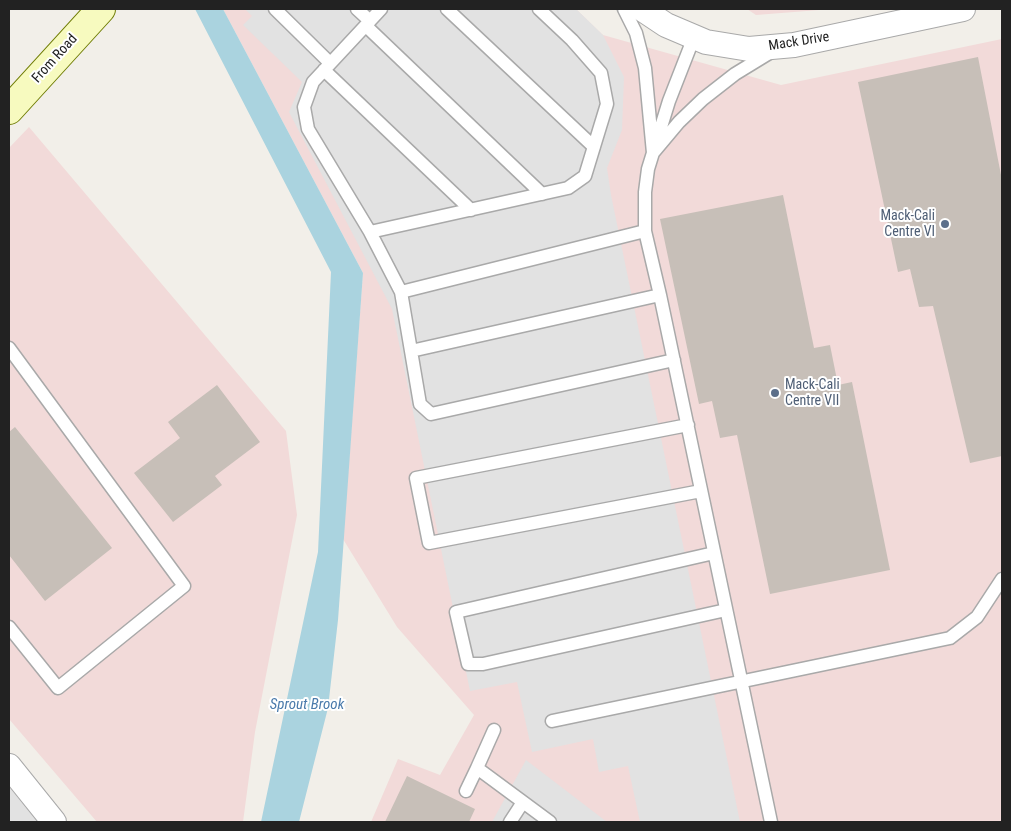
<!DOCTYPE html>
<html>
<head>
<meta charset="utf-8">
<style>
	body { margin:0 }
	#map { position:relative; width:1011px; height:831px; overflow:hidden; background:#f2efe9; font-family:"Roboto Condensed",sans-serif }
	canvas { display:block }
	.frame { position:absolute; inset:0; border:10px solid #222; pointer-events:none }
</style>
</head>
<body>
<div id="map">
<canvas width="1011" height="831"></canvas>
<div class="frame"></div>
</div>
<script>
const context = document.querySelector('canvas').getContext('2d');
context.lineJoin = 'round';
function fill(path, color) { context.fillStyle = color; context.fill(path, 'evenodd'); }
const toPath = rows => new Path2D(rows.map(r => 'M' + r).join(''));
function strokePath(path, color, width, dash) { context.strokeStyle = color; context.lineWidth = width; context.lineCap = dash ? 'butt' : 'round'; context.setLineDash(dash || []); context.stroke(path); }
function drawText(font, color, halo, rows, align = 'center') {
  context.font = font + ' "Roboto Condensed",sans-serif'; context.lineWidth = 4; context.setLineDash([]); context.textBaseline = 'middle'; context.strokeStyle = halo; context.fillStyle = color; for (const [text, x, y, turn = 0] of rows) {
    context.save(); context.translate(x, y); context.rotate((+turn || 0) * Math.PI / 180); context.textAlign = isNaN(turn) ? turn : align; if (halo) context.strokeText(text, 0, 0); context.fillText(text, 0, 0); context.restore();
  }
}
fill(toPath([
	[223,9,576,9,603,35,781,85,1002,39,1002,822,371,822,398,759,440,775,474,715,397,627,343,539,363,273],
	[747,9,832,9,756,15],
	[29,127,286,431,297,515,255,732,243,822,97,822,9,719,9,148]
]), '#f2dad9');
fill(toPath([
	[245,9,576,9,603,35,624,77,622,130,607,168,611,195,740,822,640,822,628,766,599,772,593,739,532,752,517,682,470,691,392,309,289,112,302,82,243,25,252,16],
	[526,760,607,822,492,822],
	[9,766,54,822,9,822]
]), '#e2e2e2');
fill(toPath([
	[195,9,223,9,363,273,338,620,328,708,299,822,261,822,318,552,331,272]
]), '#aad3df');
fill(toPath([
	[978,57,1002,180,1002,456,970,463,933,306,919,307,910,269,898,272,858,82],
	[783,195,814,348,830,345,838,385,852,382,890,570,770,594,737,435,720,438,712,401,699,404,660,219],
	[217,385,260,442,215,476,222,485,173,522,134,473,180,438,168,422],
	[15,427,112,548,45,601,9,555,9,432],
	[407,776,475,809,469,822,385,822]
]), '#c7bfb8');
const lane = toPath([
	[275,9,330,63],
	[357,9,370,21],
	[381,9,313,82,304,107,308,129,370,232,401,292,420,404,431,414,674,360],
	[447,9,594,147],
	[624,9,636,33,645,68,653,153,679,122,703,99,735,74,771,52],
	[366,26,542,194],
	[694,37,669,101,648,169,645,192,645,231,660,295,771,822],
	[324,70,471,210],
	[370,232,568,188,585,176,607,104,601,73,572,40,539,9],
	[401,292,645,231],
	[9,348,184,586,58,688,9,627],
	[411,351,660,295],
	[688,425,416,478,429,543,701,491],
	[714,553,456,612,468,664,483,664,726,610],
	[552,721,950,638,977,617,1002,579],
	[477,768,494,730],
	[466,791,477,768,523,802],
	[510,822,523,802,550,822]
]);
const street = toPath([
	[642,9,666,25,706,42,749,49,794,45,963,9],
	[9,766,54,822]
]);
const secondary = toPath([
	[9,110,101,9]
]);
strokePath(lane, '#a9a9a9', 15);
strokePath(street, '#a9a9a9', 26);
strokePath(secondary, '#707d05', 30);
strokePath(lane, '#fff', 12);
strokePath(street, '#fff', 24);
strokePath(secondary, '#f7fabf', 28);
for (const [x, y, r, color] of [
	[945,224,5,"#5c6f8a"],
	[775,393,5,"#5c6f8a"]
]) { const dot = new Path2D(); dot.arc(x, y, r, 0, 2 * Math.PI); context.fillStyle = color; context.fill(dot); strokePath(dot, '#fff', 2); }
drawText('14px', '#222', '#fff', [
	["Mack Drive",799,42,-9],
	["From Road",55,59,-48]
]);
drawText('14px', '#4e5e75', '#fff', [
	["Mack-Cali",935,216],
	["Centre VI",935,232],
	["Mack-Cali",785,385,"left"],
	["Centre VII",785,401,"left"]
], 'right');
drawText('italic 15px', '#4a7aab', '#fff', [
	["Sprout Brook",307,705]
]);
</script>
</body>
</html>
